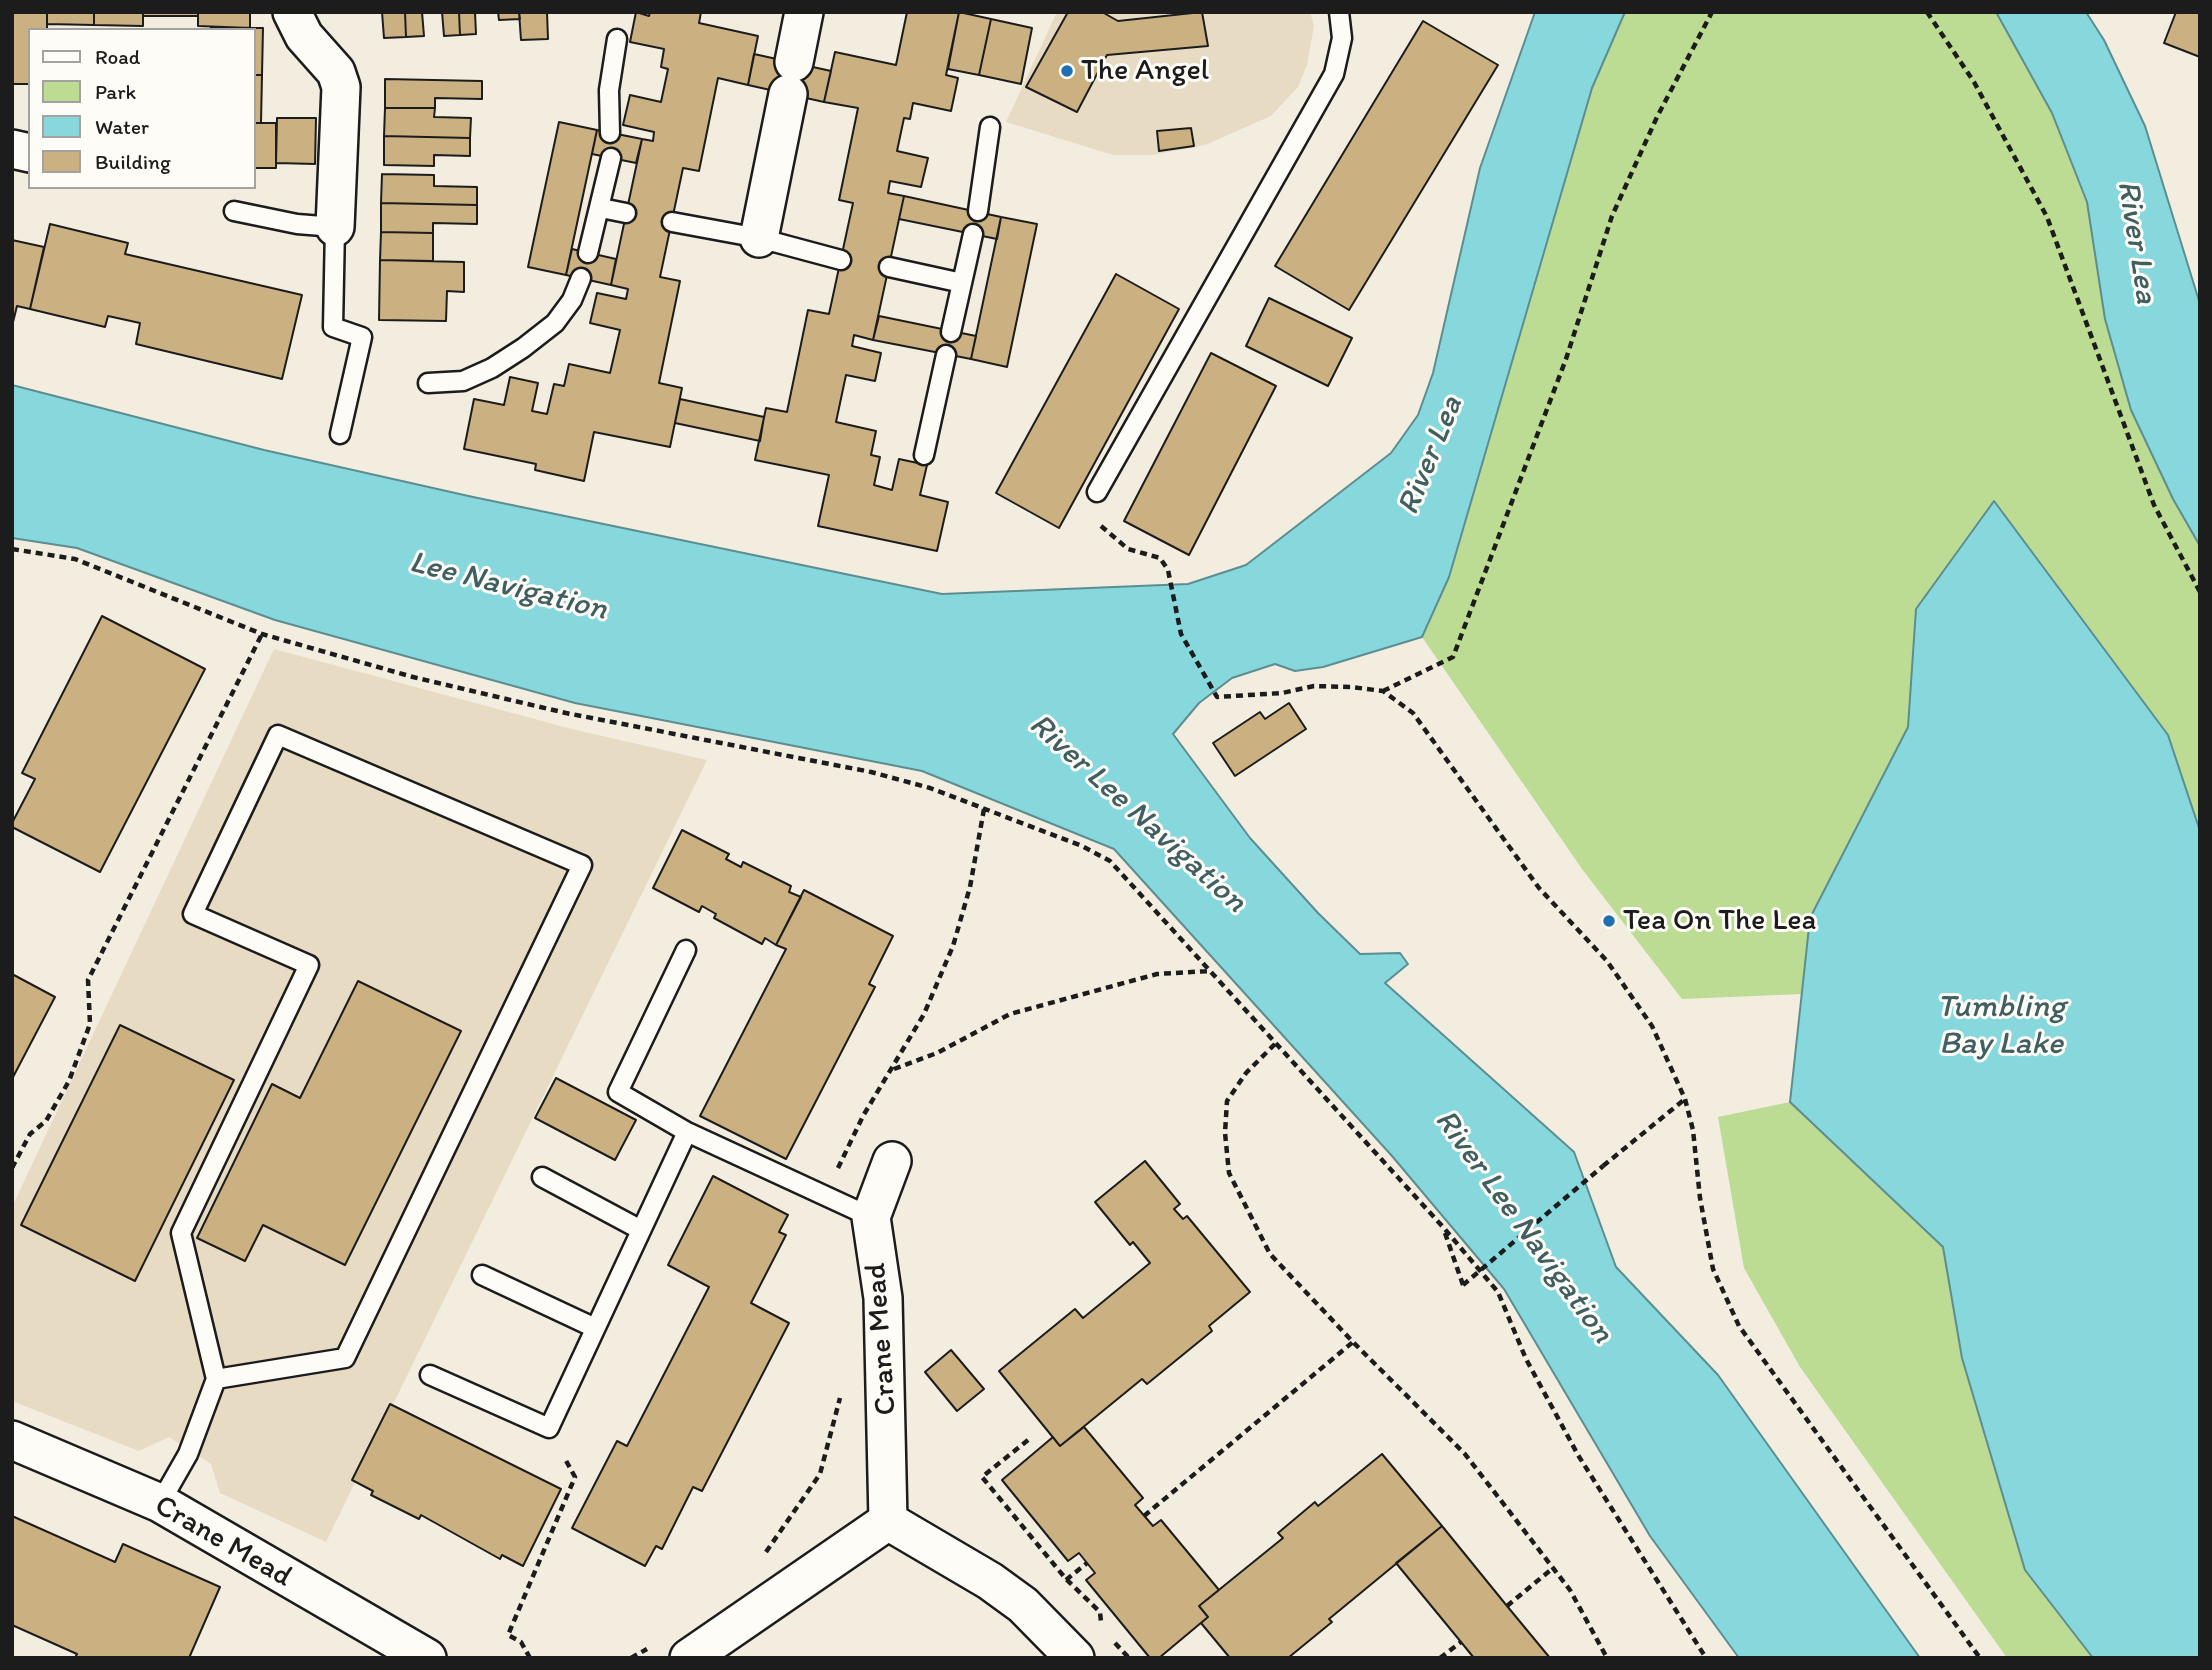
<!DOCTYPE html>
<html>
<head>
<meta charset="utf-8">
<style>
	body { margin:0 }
	#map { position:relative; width:2212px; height:1670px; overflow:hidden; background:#f3ede0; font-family:Itim,sans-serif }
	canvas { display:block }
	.frame { position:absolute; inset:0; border:14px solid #1c1c1c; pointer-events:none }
	.legend { position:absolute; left:28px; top:28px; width:228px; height:161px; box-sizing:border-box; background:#fdfcf7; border:2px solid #a3a29f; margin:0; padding:9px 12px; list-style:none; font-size:21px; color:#1c1c1c }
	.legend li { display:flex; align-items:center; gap:14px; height:35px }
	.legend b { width:35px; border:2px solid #a3a29f }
</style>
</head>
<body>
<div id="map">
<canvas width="2212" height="1670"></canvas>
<div class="frame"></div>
<ul class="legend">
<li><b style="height:9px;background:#fdfcf7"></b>Road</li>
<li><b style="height:19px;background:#bcdb93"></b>Park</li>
<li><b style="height:19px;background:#87d8dd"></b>Water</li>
<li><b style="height:19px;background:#cbb182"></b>Building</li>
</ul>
</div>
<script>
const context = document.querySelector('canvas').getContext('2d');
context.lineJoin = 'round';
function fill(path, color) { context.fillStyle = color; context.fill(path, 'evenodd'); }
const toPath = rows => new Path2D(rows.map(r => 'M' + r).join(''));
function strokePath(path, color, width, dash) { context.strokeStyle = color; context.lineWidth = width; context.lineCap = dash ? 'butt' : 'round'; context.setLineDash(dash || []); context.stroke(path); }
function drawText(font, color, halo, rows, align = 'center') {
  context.font = font + ' Itim,sans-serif'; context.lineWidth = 6; context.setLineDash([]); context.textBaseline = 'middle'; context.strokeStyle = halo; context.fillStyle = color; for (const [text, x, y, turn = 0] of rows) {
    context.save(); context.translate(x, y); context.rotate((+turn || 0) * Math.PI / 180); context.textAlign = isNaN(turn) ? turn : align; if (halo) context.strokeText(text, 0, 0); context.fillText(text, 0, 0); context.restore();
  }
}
fill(toPath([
	[1057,12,1310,12,1314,26,1307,65,1298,87,1271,116,1205,145,1152,155,1113,155,1006,122],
	[274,649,572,729,707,760,326,1542,220,1493,211,1464,169,1437,139,1451,12,1401,12,1207]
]), '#e7dbc4');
fill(toPath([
	[1625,12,1996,12,2052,113,2087,202,2105,319,2131,410,2173,499,2200,546,2200,831,2168,735,1916,609,1908,726,1810,918,1802,994,1682,999,1582,869,1422,637,1449,577,1592,88],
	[1790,1102,1943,1247,1962,1358,2025,1570,2093,1658,2007,1658,1800,1367,1744,1268,1718,1117]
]), '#bcdb93');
const water = toPath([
	[1535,12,1625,12,1592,88,1449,577,1422,637,1323,667,1295,671,1275,664,1232,678,1199,703,1173,734,1250,838,1318,913,1360,954,1400,953,1408,964,1385,983,1574,1152,1616,1267,1718,1375,1920,1658,1739,1658,1650,1536,1504,1289,1392,1156,1114,849,922,771,575,703,275,620,77,548,12,538,12,385,264,450,473,497,942,594,1188,584,1246,565,1391,453,1418,415,1433,373,1480,168,1535,12],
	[1996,12,2086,12,2104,40,2145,126,2200,304,2200,546,2173,499,2131,410,2105,319,2087,202,2052,113,1996,12],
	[1994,501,2168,735,2200,831,2200,1658,2093,1658,2025,1570,1962,1358,1943,1247,1790,1102,1810,918,1908,727,1916,609,1994,501]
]);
fill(water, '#87d8dd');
strokePath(water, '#5c8d90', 2);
const building = toPath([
	[12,12,47,12,47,30,30,30,30,84,12,84,12,12],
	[47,12,94,12,94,25,47,24,47,12],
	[94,12,143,12,143,26,94,25,94,12],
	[143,12,198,12,198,16,143,16,143,12],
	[198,12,250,12,250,28,198,26,198,12],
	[382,12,405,12,406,37,384,38,382,12],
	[405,12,422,12,424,36,406,37,405,12],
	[442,12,459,12,460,35,444,36,442,12],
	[459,12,475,12,476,34,460,35,459,12],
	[498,12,519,12,520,19,499,20,498,12],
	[519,12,547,12,548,39,521,40,519,12],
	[636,12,649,16,650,12,701,12,699,23,758,36,748,85,718,78,699,171,683,168,660,277,680,281,659,383,682,388,670,447,594,432,584,481,535,470,536,464,464,449,474,399,504,405,510,377,538,383,532,411,547,414,554,384,564,386,569,364,610,373,620,330,590,323,597,293,626,299,628,289,611,285,642,139,653,141,654,132,623,125,630,95,661,102,668,69,661,67,664,49,630,42,636,12],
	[907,12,959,12,946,75,958,78,951,111,913,103,910,119,904,118,897,151,928,158,921,187,890,181,888,193,904,196,873,340,854,335,852,346,881,353,875,381,846,375,836,422,876,431,871,455,880,457,874,485,892,490,899,459,927,465,920,495,948,502,937,551,818,526,829,475,755,460,766,408,787,412,808,310,829,314,853,203,839,200,858,108,824,102,835,52,896,65,907,12],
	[959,12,991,19,979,75,948,69,959,12],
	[1068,12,1102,12,1118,21,1202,12,1208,46,1107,55,1077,112,1026,87,1068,12],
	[2176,12,2200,12,2200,57,2164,43,2176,12],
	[991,19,1032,28,1021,84,979,75,991,19],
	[1423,21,1498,65,1349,310,1275,266,1423,21],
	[211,27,263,28,262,75,254,75,254,30,211,30,211,27],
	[754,54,831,71,824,102,748,85,754,54],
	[254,75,262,75,261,123,254,123,254,75],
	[385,79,482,81,482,99,435,98,435,108,385,108,385,79],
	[385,108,435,108,434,117,471,118,470,138,384,136,385,108],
	[277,118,316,118,315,164,276,163,277,118],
	[559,122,597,130,566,275,528,267,559,122],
	[254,123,276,123,276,168,254,168,254,123],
	[1191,128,1194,146,1159,151,1157,131,1191,128],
	[597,130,642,139,636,163,592,154,597,130],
	[384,136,470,138,470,156,434,155,434,166,384,165,384,136],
	[382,174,434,175,434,186,477,187,477,205,381,203,382,174],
	[904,196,1001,217,997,239,899,219,904,196],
	[381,203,477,205,477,224,433,223,433,233,381,232,381,203],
	[1001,217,1037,224,1007,367,971,359,1001,217],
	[50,224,128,243,125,254,302,295,282,379,136,344,140,323,108,316,105,327,30,309,50,224],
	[381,232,433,233,433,261,380,260,381,232],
	[12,240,44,247,30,309,17,306,12,326,12,240],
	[572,249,616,259,611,285,566,275,572,249],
	[380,260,464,262,464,292,447,291,446,321,379,320,380,260],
	[1116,274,1179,309,1059,528,996,493,1116,274],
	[1269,298,1352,338,1328,386,1246,346,1269,298],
	[879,316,976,336,971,359,873,340,879,316],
	[1211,353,1276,386,1189,555,1124,521,1211,353],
	[680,399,764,417,760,441,675,423,680,399],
	[102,616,205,669,100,872,12,827,12,823,35,779,22,773,102,616],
	[1289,703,1306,729,1235,776,1213,743,1260,712,1265,719,1289,703],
	[682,830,729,854,726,859,741,867,743,862,791,886,789,892,801,897,776,945,765,938,762,944,714,918,716,914,702,906,699,912,653,888,682,830],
	[804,890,893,936,869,984,875,987,786,1159,700,1116,786,949,776,945,804,890],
	[12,974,55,997,12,1079,12,974],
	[358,981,461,1031,345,1265,263,1225,245,1261,197,1238,272,1084,300,1098,358,981],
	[120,1025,234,1080,135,1281,21,1225,120,1025],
	[556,1078,636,1120,615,1160,535,1118,556,1078],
	[1145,1161,1180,1204,1174,1209,1183,1219,1187,1216,1250,1292,1209,1326,1212,1331,1147,1384,1142,1379,1060,1446,999,1371,1075,1309,1083,1318,1150,1263,1133,1242,1130,1245,1095,1202,1145,1161],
	[713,1176,788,1215,779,1232,786,1235,751,1303,789,1323,702,1491,693,1487,662,1549,656,1546,645,1566,572,1528,617,1441,627,1446,709,1287,668,1265,713,1176],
	[951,1350,984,1389,957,1411,925,1372,951,1350],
	[390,1404,561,1489,523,1566,502,1555,500,1559,421,1515,419,1519,371,1495,373,1491,352,1480,390,1404],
	[1084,1427,1143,1498,1135,1505,1153,1526,1161,1520,1219,1590,1199,1606,1208,1617,1159,1658,1150,1658,1086,1580,1095,1573,1079,1553,1068,1561,1002,1480,1053,1437,1060,1446,1084,1427],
	[1382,1454,1442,1526,1329,1619,1332,1622,1288,1658,1230,1658,1201,1623,1208,1617,1199,1606,1283,1538,1278,1533,1315,1502,1318,1506,1382,1454],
	[12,1516,115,1562,123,1544,220,1587,189,1658,75,1658,77,1654,12,1625,12,1516],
	[1442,1526,1507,1606,1550,1658,1474,1658,1461,1642,1396,1563,1442,1526]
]);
fill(building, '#cbb182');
strokePath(building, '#1c1c1c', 2);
const lane = toPath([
	[610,133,609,90,617,39],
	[601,208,626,213],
	[234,211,297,224,335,227,333,327,362,337,340,434],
	[978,211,990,127],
	[672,222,759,238,841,260],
	[588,253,611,158],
	[889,267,962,283],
	[951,332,973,234],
	[428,383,463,381,492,368,523,348,555,323,572,300,581,278],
	[924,455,946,355],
	[1097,492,1334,74,1342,38,1339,12],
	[686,950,618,1092,687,1132],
	[542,1177,641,1230],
	[482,1275,595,1328],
	[430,1375,549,1428,687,1132,871,1217],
	[160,1503,188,1454,216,1379,181,1233,309,965,193,914,278,735,582,865,345,1358,216,1379]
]);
const street = toPath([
	[292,12,304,36,336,72,341,87,335,227],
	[794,62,804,12],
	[12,149,30,153],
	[759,238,788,94],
	[12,1440,160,1503,427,1658],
	[888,1521,883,1298,871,1217,892,1161],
	[888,1521,990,1581,1023,1605,1075,1658],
	[689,1658,888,1521]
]);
strokePath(lane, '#1c1c1c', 23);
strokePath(street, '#1c1c1c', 42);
strokePath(toPath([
	[1927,12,1974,82,2047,217,2154,505,2200,592],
	[1101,526,1128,549,1160,558,1168,570,1181,634,1217,697,1282,693,1314,686,1351,687,1383,691,1413,713,1539,888,1607,961,1652,1026,1685,1099,1693,1130,1700,1198,1713,1269,1739,1326,1980,1658],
	[12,549,75,559,262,634,413,677,566,713,871,772,930,788,1082,846,1110,861,1443,1227,1498,1292,1526,1359,1578,1455,1706,1658],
	[1383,691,1453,657,1566,359,1612,216,1657,117,1712,12],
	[1275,1044,1246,1073,1227,1101,1225,1133,1229,1173,1270,1254,1353,1342,1465,1454,1570,1590,1607,1658],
	[894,1069,937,1053,1010,1014,1157,974,1210,971],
	[1603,1166,1685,1099],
	[12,1168,30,1134,46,1121,69,1081,90,1024,88,980,262,634],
	[838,1168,863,1116,924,1014,953,946,970,887,984,809],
	[1445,1233,1463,1285],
	[1028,1440,982,1477,1066,1579,1100,1612,1101,1622],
	[1144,1516,1353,1342],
	[766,1552,820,1474,840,1398],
	[1066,1580,1087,1563],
	[1507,1606,1553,1568],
	[1115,1643,1129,1658],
	[530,1658,521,1642,508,1635,575,1477,564,1457],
	[631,1658,647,1649],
	[1440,1658,1461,1642]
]), '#1c1c1c', 4.5, [7, 5]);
strokePath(lane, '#fdfcf7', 18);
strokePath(street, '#fdfcf7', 37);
strokePath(toPath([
	[1463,1285,1603,1166]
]), '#1c1c1c', 4.5, [7, 5]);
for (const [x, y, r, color] of [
	[1067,71,7,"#1f6fb2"],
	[1609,921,7,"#1f6fb2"]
]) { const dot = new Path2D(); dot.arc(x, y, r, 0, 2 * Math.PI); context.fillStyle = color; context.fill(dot); strokePath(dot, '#fdfcf7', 2.5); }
drawText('30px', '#1c1c1c', '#fdfcf7', [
	["The Angel",1081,71],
	["Tea On The Lea",1623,921]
], 'left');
drawText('30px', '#1c1c1c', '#fdfcf7', [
	["Crane Mead",882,1339,-94],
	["Crane Mead",223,1542,30]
]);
drawText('italic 32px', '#415e60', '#fdfcf7', [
	["River Lea",2136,242,81],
	["River Lea",1431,456,-68],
	["Lee Navigation",508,587,14],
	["River Lee Navigation",1137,814,42],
	["Tumbling",2001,1008],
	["Bay Lake",2001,1045],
	["River Lee Navigation",1523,1227,54]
]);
</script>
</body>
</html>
